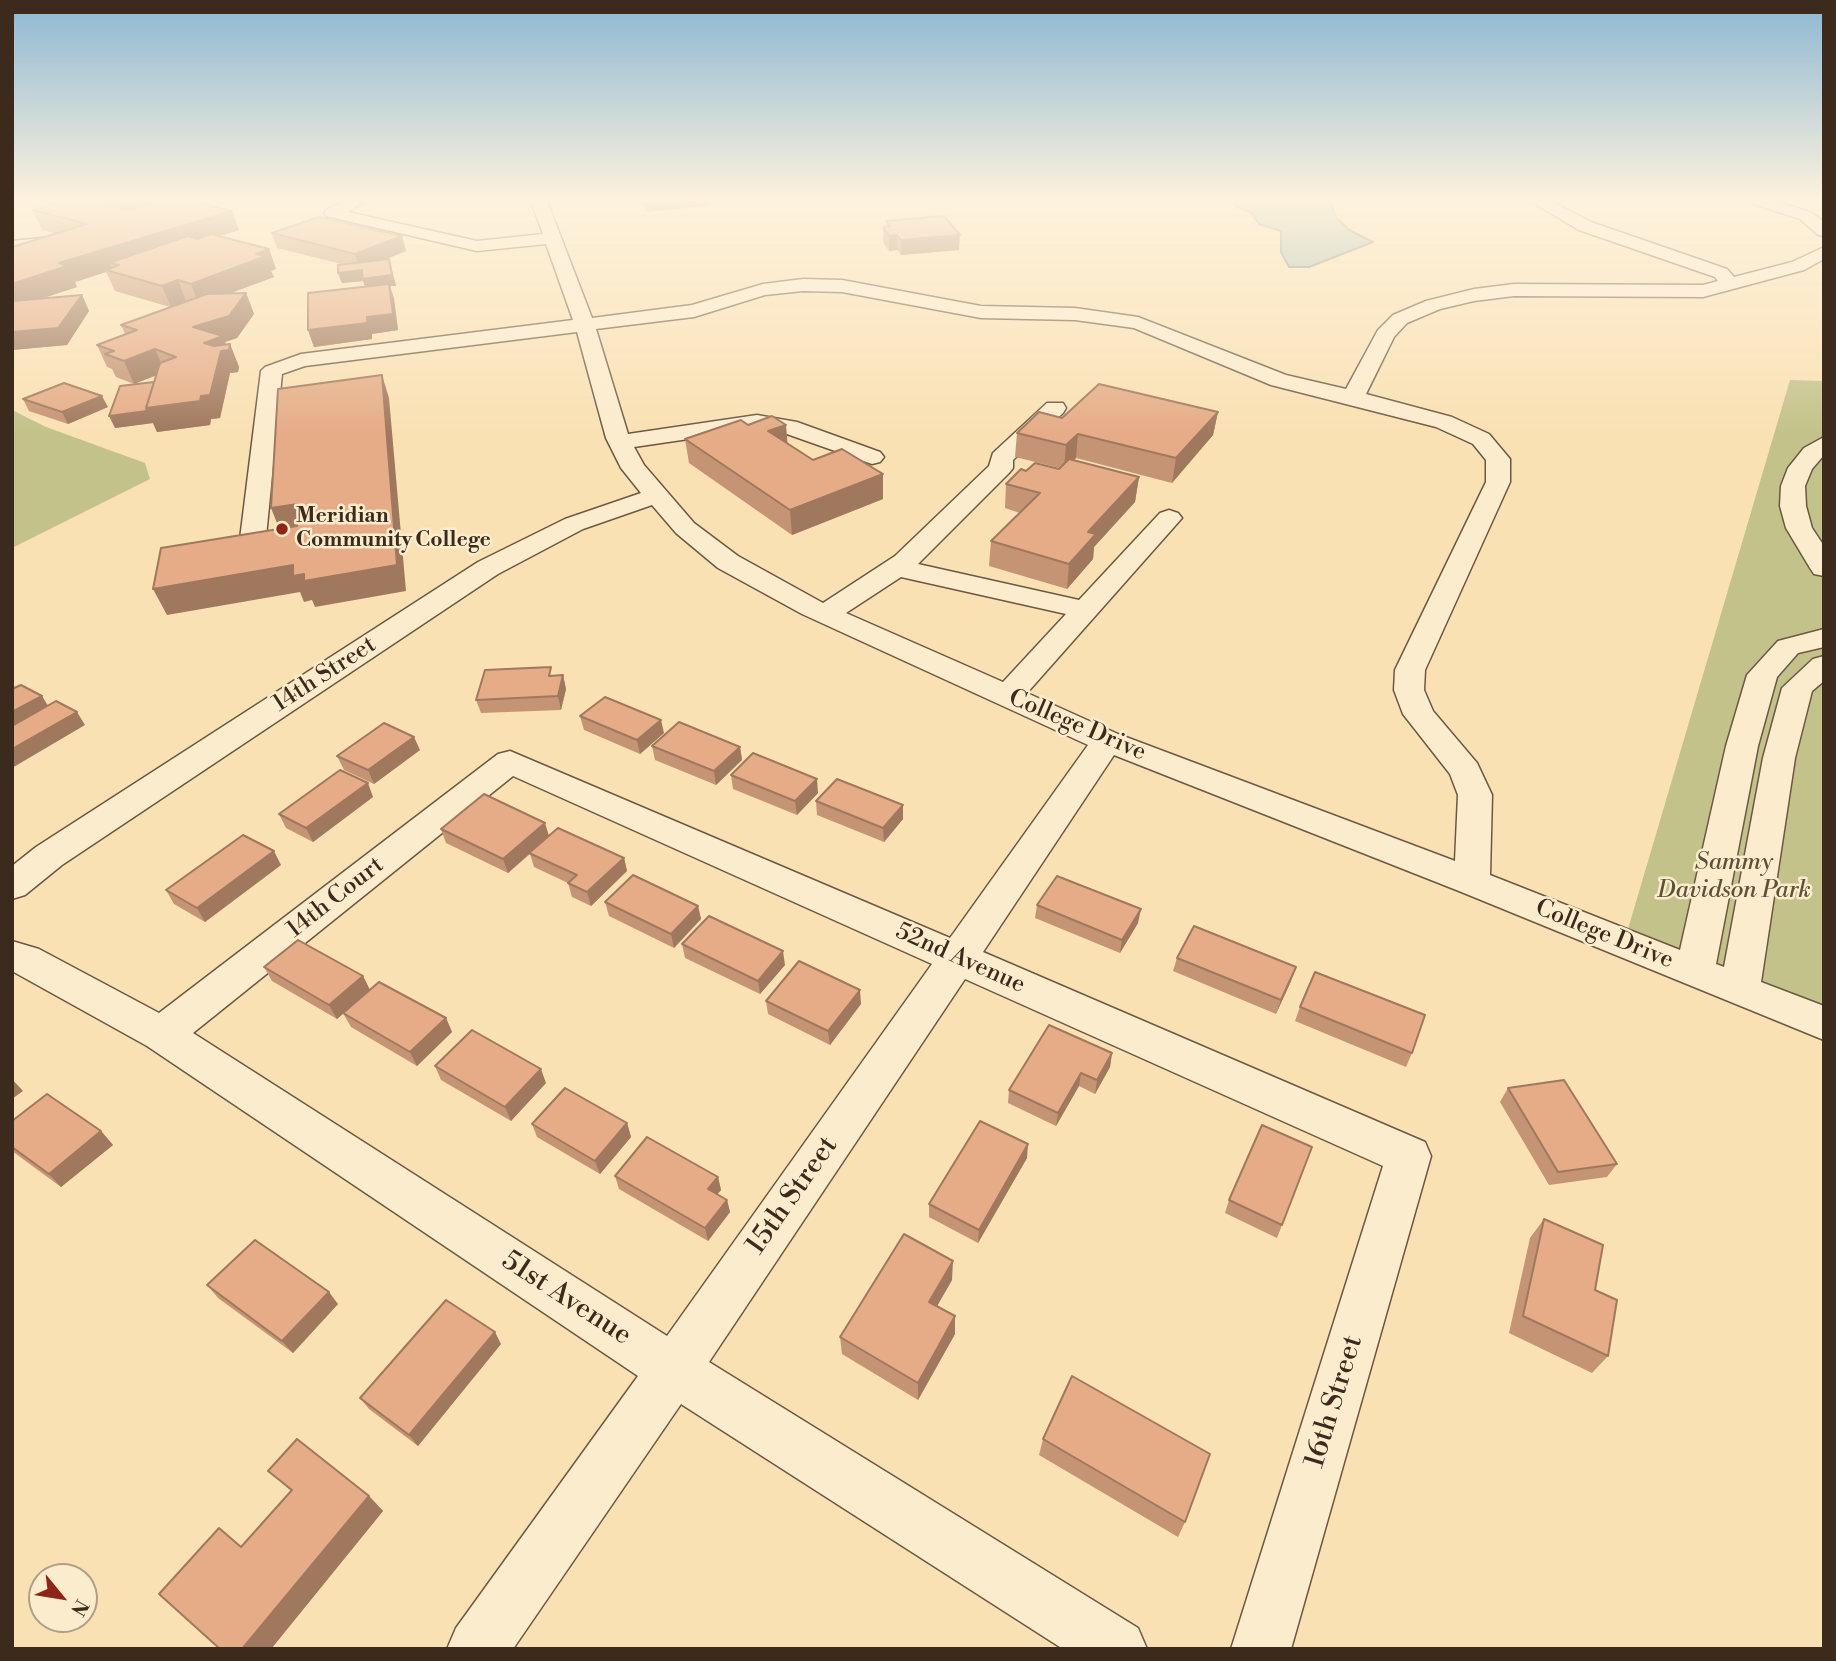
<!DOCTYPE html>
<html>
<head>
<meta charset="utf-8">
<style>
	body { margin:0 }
	#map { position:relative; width:1836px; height:1661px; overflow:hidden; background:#fae1b4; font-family:"Libre Bodoni",serif }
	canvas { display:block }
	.frame { position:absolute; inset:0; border:14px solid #3c2b1c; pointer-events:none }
	.north { position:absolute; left:28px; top:1563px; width:70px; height:70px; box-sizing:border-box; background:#fcecce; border:2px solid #af9f87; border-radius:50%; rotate:120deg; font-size:19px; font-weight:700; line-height:28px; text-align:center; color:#3c2b1c }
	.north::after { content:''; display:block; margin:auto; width:24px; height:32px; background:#8f2418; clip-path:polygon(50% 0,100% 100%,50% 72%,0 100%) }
</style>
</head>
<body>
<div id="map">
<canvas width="1836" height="1661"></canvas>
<div class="frame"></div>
<div class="north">N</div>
</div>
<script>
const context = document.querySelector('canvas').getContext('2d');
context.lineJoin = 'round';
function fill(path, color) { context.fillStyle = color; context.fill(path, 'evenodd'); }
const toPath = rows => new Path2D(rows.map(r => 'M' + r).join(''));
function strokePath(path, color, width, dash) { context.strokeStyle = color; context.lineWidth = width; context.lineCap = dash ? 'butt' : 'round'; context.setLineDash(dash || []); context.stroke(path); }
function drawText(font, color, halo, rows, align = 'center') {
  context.font = font + ' "Libre Bodoni",serif'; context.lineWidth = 5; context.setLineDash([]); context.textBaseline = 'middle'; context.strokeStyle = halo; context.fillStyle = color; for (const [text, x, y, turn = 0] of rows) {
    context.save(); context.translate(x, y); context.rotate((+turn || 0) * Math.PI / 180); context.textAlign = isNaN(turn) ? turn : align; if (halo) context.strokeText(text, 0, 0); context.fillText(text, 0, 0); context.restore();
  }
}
fill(toPath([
	[1790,380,1824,381,1824,1005,1628,929],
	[12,410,46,427,145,463,150,479,12,548]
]), '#c2c28a');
const water = toPath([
	[1235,201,1330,201,1336,217,1349,230,1373,242,1309,267,1289,267,1281,252,1281,231,1259,224,1251,212,1235,206,1235,201]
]);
fill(water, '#a2bbb7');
strokePath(water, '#798179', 2);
const minor = toPath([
	[344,201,365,201,348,212,477,241,543,234,531,201,547,201,592,318,692,305,763,284,803,279,842,280,981,306,1075,308,1138,317,1286,375,1346,389,1378,330,1393,315,1426,301,1474,289,1514,284,1703,285,1718,281,1715,277,1579,230,1530,201,1550,201,1591,222,1727,269,1734,277,1792,262,1824,247,1824,259,1804,270,1703,297,1514,296,1474,301,1440,309,1407,323,1394,337,1366,394,1452,417,1489,434,1510,459,1510,482,1425,670,1424,690,1433,711,1477,763,1492,795,1490,875,1680,950,1726,746,1747,675,1778,641,1824,629,1824,647,1798,653,1777,677,1758,746,1716,964,1724,967,1763,758,1782,688,1813,659,1824,656,1824,681,1812,691,1795,758,1761,982,1824,1006,1824,1040,1459,891,1114,755,983,952,1425,1142,1431,1156,1291,1649,1231,1649,1383,1166,965,979,709,1362,1138,1628,1147,1649,1063,1649,681,1404,513,1649,447,1649,456,1628,638,1376,147,1046,12,971,12,941,39,949,159,1013,498,754,510,751,950,938,1088,745,802,614,718,568,676,533,652,505,583,529,498,574,62,865,25,895,12,899,12,866,36,847,478,562,565,519,641,493,621,468,606,438,577,332,305,366,282,374,265,547,261,553,252,555,243,553,239,547,261,371,265,367,301,354,573,320,546,244,477,251,326,216,324,213,326,210,344,201],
	[803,291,842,292,981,318,1075,320,1134,328,1271,385,1436,427,1473,444,1486,460,1486,482,1395,670,1394,690,1403,714,1450,774,1458,795,1455,861,1118,734,1027,693,1182,518,1178,513,1169,510,1160,513,1079,600,918,564,1009,473,1013,468,1013,460,1063,413,1066,408,1063,403,1047,403,993,453,989,466,895,556,823,603,738,556,694,523,644,465,634,447,757,429,784,433,872,464,880,462,884,457,880,452,797,422,757,415,628,434,596,329,694,317,765,295,803,291],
	[901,577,1066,614,1003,682,846,613,901,577],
	[513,776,932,964,667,1336,193,1033,513,776],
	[1752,201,1776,201,1812,213,1824,222,1824,236,1818,235,1800,219,1754,204,1752,201],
	[52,237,69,240,73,248,70,252,12,269,12,258,47,248,12,251,12,241,52,237],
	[1824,437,1824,455,1812,469,1805,486,1806,506,1812,528,1824,546,1824,576,1814,574,1810,568,1786,528,1780,506,1781,486,1788,468,1804,448,1824,437]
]);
strokePath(minor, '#6c5842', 3);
fill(minor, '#fcecce');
fill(toPath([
	[640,201,710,201,711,205,647,212],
	[33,210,239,230,219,236,269,249,276,269,271,271,274,277,230,293,246,293,254,314,237,338,225,342,226,345,230,344,239,367,238,372,230,373,220,418,211,419,210,425,157,432,153,423,115,428,154,382,156,375,134,384,116,377,112,369,107,367,97,345,125,334,121,325,170,307,115,291,106,272,75,282,77,287,43,298,82,295,89,311,67,345,12,350,12,247,57,234,42,230],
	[886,221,959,250,901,255,897,250,889,251,883,242,883,227,887,227],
	[272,233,402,236,406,251,386,259,389,259,396,286,390,286,394,299,398,330,372,334,372,339,314,347,308,330,365,286,363,281,342,283,338,273,341,264,277,248],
	[23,399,108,407,68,424,29,411],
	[1218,412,1213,435,1172,483,1076,458,1073,460,1139,477,1135,502,1094,547,1093,559,1067,589,989,566,991,541,1020,513,1005,508,1006,484,1026,471,1060,468,1015,457,1017,433,1062,418],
	[748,425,787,443,813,460,883,474,883,499,792,535,689,463,685,439],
	[563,675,566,689,561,710,481,713,476,700],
	[580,716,664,733,640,754,584,730],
	[652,746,740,747,742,760,716,785,655,760],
	[420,750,374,784,344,770,337,756],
	[731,775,818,793,797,815,733,789],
	[373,797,313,842,286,828,279,814],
	[816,801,903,819,884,842,817,815],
	[441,829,549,836,624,858,627,871,591,906,572,897,568,883,534,867,530,854,508,873,446,843],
	[281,865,205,922,174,904,166,890],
	[605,902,698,906,701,919,674,948,609,916],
	[1037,905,1138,923,1120,953,1035,918],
	[682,944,785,965,760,994,685,958],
	[1177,958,1291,981,1276,1014,1173,971],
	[264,967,363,976,370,990,337,1019,272,981],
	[766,1001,861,1004,830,1045,768,1014],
	[1300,1007,1412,1053,1406,1067,1295,1021],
	[343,1013,446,1018,452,1032,417,1066,351,1027],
	[1112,1053,1110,1067,1095,1094,1079,1086,1056,1126,1008,1103,1009,1090],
	[435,1066,546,1083,511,1121,441,1080],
	[1508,1088,1617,1164,1607,1177,1549,1185,1500,1102],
	[12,1121,101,1131,113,1145,61,1187,12,1151],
	[627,1123,631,1137,600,1174,537,1137,532,1124],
	[1027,1158,978,1243,929,1217,929,1204],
	[615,1176,718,1177,721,1190,717,1194,727,1200,730,1212,708,1241,619,1189],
	[1229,1200,1282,1225,1277,1238,1225,1213],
	[1544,1219,1595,1290,1608,1356,1592,1373,1509,1333,1530,1238],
	[952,1280,937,1306,955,1316,955,1334,918,1400,842,1354,840,1337],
	[207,1285,338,1304,293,1353,218,1298],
	[501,1344,418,1446,369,1409,360,1398],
	[1043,1439,1185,1522,1178,1537,1039,1455],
	[268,1471,369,1496,383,1511,271,1649,220,1649,242,1546,291,1491]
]), '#c59474');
fill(toPath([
	[121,201,157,201,116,224,108,205],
	[646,201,710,201,711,205,647,212],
	[232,211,239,230,120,268,119,265,109,263,112,270,106,270,106,272,75,282,77,287,13,308,12,306,12,284,59,263],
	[897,235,897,250,889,251,889,236],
	[960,235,959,250,901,255,901,240],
	[402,236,406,251,360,269,355,254],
	[269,249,276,269,271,271,274,277,199,305,191,284,256,254],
	[389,259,396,286,390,286,394,299,398,330,372,334,372,339,314,347,308,330,366,289,363,281,342,283,338,273],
	[178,280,186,301,171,307,162,286],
	[246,293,254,314,237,338,225,342,228,350,230,344,239,367,238,372,230,373,220,418,211,419,210,425,157,432,153,423,115,428,109,416,146,408,193,327],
	[82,295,89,311,67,345,12,350,12,332],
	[155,349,165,372,134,384,124,361],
	[382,375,389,398,406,591,315,607,312,600,304,602,300,592,167,615,153,589,293,565],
	[102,396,108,407,68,424,62,412],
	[1218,412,1213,435,1172,483,1176,458],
	[786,425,788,449,768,431],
	[1078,434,1076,458,1064,469,1066,445],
	[883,474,883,499,792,535,790,510],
	[1139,477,1135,502,1094,547,1093,559,1067,589,1069,564,1088,532],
	[298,504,307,529,281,533,271,508],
	[563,675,566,689,561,710,558,696],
	[42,696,50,709,12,731,12,712],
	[77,712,85,725,12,768,12,749],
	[661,720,664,733,640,754,637,740],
	[414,737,420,750,374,784,368,770],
	[740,747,742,760,716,785,714,771],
	[817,779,818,793,797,815,795,801],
	[368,783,373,797,313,842,306,828],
	[903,805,903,819,884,842,883,828],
	[545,823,549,836,508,873,503,859],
	[274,851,281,865,205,922,197,908],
	[624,858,627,871,591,906,587,892],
	[698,906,701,919,674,948,671,934],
	[1141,909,1138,923,1120,953,1122,940],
	[783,951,785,965,760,994,758,981],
	[1296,967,1291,981,1276,1014,1281,1000],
	[363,976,370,990,337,1019,329,1005],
	[860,990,861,1004,830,1045,828,1031],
	[446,1018,452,1032,417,1066,410,1052],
	[1112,1053,1110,1067,1095,1094,1097,1080],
	[541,1069,546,1083,511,1121,505,1107],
	[1081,1073,1079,1086,1056,1126,1058,1113],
	[12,1079,23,1091,12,1099],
	[627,1123,631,1137,600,1174,595,1161],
	[101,1131,113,1145,61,1187,49,1174],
	[1028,1144,1027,1158,978,1243,979,1230],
	[718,1177,721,1190,711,1202,708,1189],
	[727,1200,730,1212,708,1241,705,1228],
	[953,1261,952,1280,929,1320,929,1302],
	[329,1292,338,1304,293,1353,282,1341],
	[955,1316,955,1334,918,1400,918,1383],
	[495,1332,501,1344,418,1446,409,1435],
	[369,1496,383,1511,271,1649,242,1649]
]), '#a0785e');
const building = toPath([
	[64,201,121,201,108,205,129,210,159,201,192,201,232,211,59,263,67,266,12,284,12,247,87,224,33,210,64,201],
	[944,216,960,235,901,240,897,235,889,236,883,227,890,226,886,221,944,216],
	[319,217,402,236,355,254,272,233,319,217],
	[211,234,269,249,256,254,266,256,191,284,178,280,162,286,106,270,119,265,109,263,188,236,197,239,211,234],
	[389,259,392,275,363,279,362,270,338,273,338,265,389,259],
	[389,284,393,314,367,317,367,323,308,330,308,293,389,284],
	[246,293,229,316,193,327,223,336,204,343,214,346,230,344,229,350,221,351,210,395,201,396,200,401,146,408,160,363,176,357,155,349,124,361,105,354,114,351,97,345,137,330,121,325,207,294,246,293],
	[82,295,58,328,12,332,12,301,82,295],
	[382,375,397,565,304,581,304,574,293,576,293,565,153,589,161,548,297,526,298,504,271,508,278,389,382,375],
	[154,382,146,408,147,411,109,416,120,386,154,382],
	[64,383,102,396,62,412,23,399,64,383],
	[1099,384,1218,412,1176,458,1078,434,1066,445,1017,433,1039,412,1062,418,1099,384],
	[772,416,786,425,768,431,813,460,842,449,883,474,790,510,685,439,741,420,748,425,772,416],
	[1069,459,1139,477,1088,532,1096,534,1069,564,991,541,1040,493,1006,484,1021,469,1026,471,1035,463,1059,469,1069,459],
	[551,667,549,676,563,675,558,696,476,700,485,670,551,667],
	[21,685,42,696,12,712,12,689,21,685],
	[605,697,661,720,637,740,580,716,605,697],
	[56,701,77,712,12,749,12,726,56,701],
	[679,722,740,747,714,771,652,746,679,722],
	[384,723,414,737,368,770,337,756,384,723],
	[753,753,817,779,795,801,731,775,753,753],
	[340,770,368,783,306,828,279,814,340,770],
	[837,779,903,805,883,828,816,801,837,779],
	[484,794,545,823,503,859,441,829,484,794],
	[558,828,624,858,587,892,568,883,577,875,529,853,558,828],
	[243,835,274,851,197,908,166,890,243,835],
	[633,875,698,906,671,934,605,902,633,875],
	[1057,876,1141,909,1122,940,1037,905,1057,876],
	[709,916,783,951,758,981,682,944,709,916],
	[1194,926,1296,967,1281,1000,1177,958,1194,926],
	[298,940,363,976,329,1005,264,967,298,940],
	[799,961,860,990,828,1031,766,1001,799,961],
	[1315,972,1425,1015,1412,1053,1300,1007,1315,972],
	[379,982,446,1018,410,1052,343,1013,379,982],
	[1049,1025,1112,1053,1097,1080,1081,1073,1058,1113,1009,1090,1049,1025],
	[472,1030,541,1069,505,1107,435,1066,472,1030],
	[1564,1080,1617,1164,1558,1172,1508,1088,1564,1080],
	[565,1088,627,1123,595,1161,532,1124,565,1088],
	[47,1094,101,1131,49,1174,12,1147,12,1121,47,1094],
	[980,1121,1028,1144,979,1230,929,1204,980,1121],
	[1262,1125,1312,1147,1282,1225,1229,1200,1262,1125],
	[647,1137,718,1177,708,1189,727,1200,705,1228,615,1176,647,1137],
	[1544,1219,1603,1245,1595,1290,1617,1300,1608,1356,1523,1316,1544,1219],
	[904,1234,953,1261,929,1302,955,1316,918,1383,840,1337,904,1234],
	[255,1240,329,1292,282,1341,207,1285,255,1240],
	[446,1300,495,1332,409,1435,360,1398,446,1300],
	[1072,1376,1210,1454,1185,1522,1043,1439,1072,1376],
	[297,1439,369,1496,242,1649,220,1649,159,1594,219,1528,241,1547,292,1490,268,1471,297,1439]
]);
fill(building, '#e5ac87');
strokePath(building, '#a0785e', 2);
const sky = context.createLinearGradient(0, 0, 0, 434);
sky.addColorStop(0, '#8cb7d4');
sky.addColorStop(0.46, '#fdf2dd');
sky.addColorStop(1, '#fdf2dd00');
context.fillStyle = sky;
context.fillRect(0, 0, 1836, 434);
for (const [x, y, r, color] of [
	[282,529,7,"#8f2418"]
]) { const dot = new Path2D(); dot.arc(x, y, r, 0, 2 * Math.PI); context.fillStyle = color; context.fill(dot); strokePath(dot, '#fcecce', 2.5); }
drawText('bold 21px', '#3c2b1c', '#fcecce', [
	["Meridian",296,517],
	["Community College",296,541]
], 'left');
drawText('24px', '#3c2b1c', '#fcecce', [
	["14th Street",325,675,-33],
	["College Drive",1077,726,23],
	["14th Court",336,898,-38],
	["College Drive",1604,935,22],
	["52nd Avenue",960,959,24]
]);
drawText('italic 24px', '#5e5138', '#fcecce', [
	["Sammy",1734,863],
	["Davidson Park",1734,891]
]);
drawText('28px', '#3c2b1c', '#fcecce', [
	["15th Street",793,1196,-55],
	["51st Avenue",566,1299,33],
	["16th Street",1335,1402,-73]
]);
</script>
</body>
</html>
